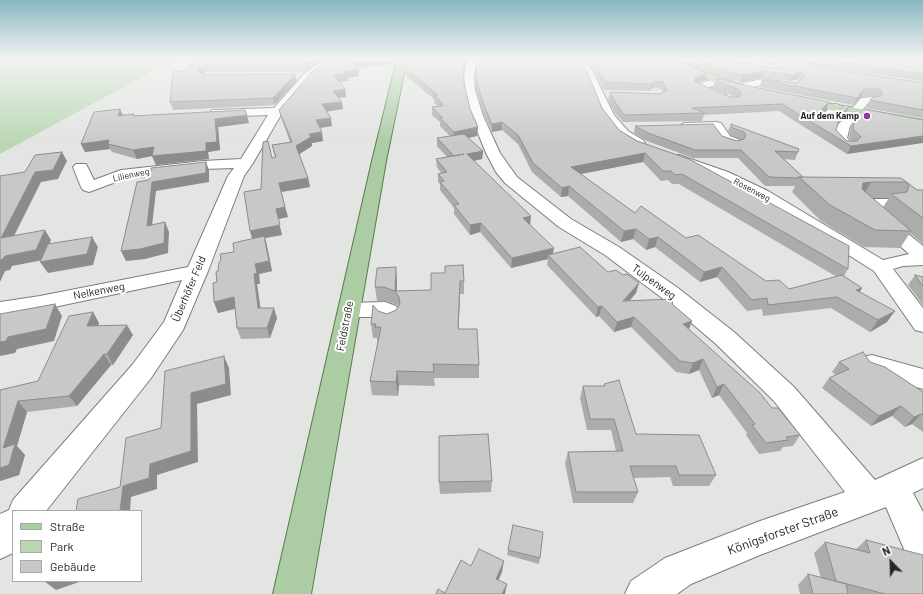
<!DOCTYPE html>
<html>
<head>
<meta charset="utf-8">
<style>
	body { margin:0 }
	#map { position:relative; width:923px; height:594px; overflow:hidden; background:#e2e5e1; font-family:Barlow,sans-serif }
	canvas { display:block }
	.legend { position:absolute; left:12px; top:510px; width:130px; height:72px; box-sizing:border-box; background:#fff; border:1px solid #a7a8a7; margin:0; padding:5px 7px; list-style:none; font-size:12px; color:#242524 }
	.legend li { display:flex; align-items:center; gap:8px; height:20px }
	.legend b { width:20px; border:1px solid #a7a8a7 }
	.north { position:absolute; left:871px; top:542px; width:40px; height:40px; -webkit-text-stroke:3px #fff; paint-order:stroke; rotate:337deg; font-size:11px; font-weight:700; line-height:16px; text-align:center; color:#242524 }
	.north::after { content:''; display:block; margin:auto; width:14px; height:18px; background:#242524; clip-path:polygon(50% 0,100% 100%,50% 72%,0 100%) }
</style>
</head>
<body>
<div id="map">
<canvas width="923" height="594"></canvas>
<ul class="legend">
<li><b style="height:5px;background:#accca3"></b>Straße</li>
<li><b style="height:11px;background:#bad7b1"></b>Park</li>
<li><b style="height:11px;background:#c6c9c5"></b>Gebäude</li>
</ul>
<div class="north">N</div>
</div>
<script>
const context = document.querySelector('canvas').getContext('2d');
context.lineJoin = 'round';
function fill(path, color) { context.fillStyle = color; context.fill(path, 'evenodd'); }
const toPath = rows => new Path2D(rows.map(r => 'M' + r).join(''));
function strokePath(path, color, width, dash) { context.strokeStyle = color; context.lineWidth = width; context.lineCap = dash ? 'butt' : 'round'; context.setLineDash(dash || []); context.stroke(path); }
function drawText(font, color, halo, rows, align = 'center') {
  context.font = font + ' Barlow,sans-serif'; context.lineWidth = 4; context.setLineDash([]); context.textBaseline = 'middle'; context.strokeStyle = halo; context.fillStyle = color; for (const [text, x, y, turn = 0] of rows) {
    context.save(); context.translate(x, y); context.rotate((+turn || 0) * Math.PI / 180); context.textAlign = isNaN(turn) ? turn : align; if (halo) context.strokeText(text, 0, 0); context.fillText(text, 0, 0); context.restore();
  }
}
fill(toPath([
	[0,59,188,59,155,70,0,154]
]), '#bad7b1');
const minor = toPath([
	[326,59,338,59,323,68,312,78,282,113,253,163,244,176,208,271,183,330,151,378,46,511,13,511,13,553,0,559,0,514,9,510,13,500,133,364,164,322,182,280,40,310,0,316,0,302,40,296,188,267,228,176,234,168,203,169,124,179,89,192,83,190,81,187,73,167,76,164,86,164,94,180,121,170,203,161,241,159,268,115,216,117,212,116,210,113,212,110,274,108,304,74,317,64,326,59],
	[467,59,477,59,474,76,475,90,483,116,500,153,517,177,571,219,619,247,678,288,734,332,794,387,875,480,923,458,923,488,913,493,923,512,923,568,910,563,886,507,760,555,691,584,677,594,625,594,631,581,665,558,760,521,845,492,774,401,716,344,662,298,605,255,559,227,505,183,496,172,486,153,471,116,465,90,464,76,467,59],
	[568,59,578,59,592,70,614,115,628,131,643,140,645,143,643,146,633,146,618,137,612,131,602,115,585,73,568,59],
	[666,59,719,59,728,61,730,63,725,66,696,62,670,64,667,63,666,59],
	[719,78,723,79,724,81,723,83,709,87,724,93,726,95,724,97,716,97,694,89,693,87,694,85,719,78],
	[762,79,791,83,796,86,791,89,762,85,739,90,734,87,735,85,762,79],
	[872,97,876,98,878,100,876,102,868,103,850,126,847,138,855,145,853,148,843,148,833,139,838,125,861,98,872,97],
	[837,104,843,108,841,111,827,124,819,124,817,121,819,118,833,105,837,104],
	[716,122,721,123,730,136,740,140,742,143,740,146,735,147,720,142,712,130,684,131,678,127,684,123,716,122],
	[679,155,728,172,768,191,883,260,909,254,854,204,856,200,862,199,896,199,898,203,896,207,878,209,923,246,923,265,903,266,893,269,923,308,923,332,915,330,874,271,756,197,718,178,674,162,672,159,674,156,679,155],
	[385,302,396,306,399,311,400,318,396,323,388,326,380,323,376,317,349,317,341,315,338,310,341,305,349,303,385,302],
	[872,355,923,369,923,389,863,371,859,364,863,357,872,355]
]);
const major = toPath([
	[397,59,407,59,386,161,311,594,273,594,372,161,397,59],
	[662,59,675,59,723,79,749,87,750,89,745,92,715,83,662,59],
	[798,98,923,120,923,128,794,103,792,101,794,99,798,98]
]);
strokePath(minor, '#7c7f7b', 2);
strokePath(major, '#597b4e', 2);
fill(minor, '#fff');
fill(major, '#accca3');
fill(toPath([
	[190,59,323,59,306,72,206,72,203,74,297,81,274,105,173,110,170,102,189,70],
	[328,59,396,59,394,65,392,64,357,68,359,69,359,76,347,78,348,81,339,82,345,89,346,97,338,98,343,109,327,111,332,126,320,128,323,141,312,143,312,146,299,154,308,178,310,187,281,192,288,217,278,219,282,235,265,238,267,246,272,271,259,274,260,284,257,284,260,308,277,318,270,338,241,339,237,328,235,309,218,313,214,302,218,271,234,252,252,239,250,231,261,189,272,158,275,157,272,145,290,142,281,118,279,110],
	[406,59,466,59,463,74,464,83,470,109,478,127,477,136,468,138,483,151,482,159,474,161,530,225,553,254,608,272,623,275,639,283,636,293,629,301,673,305,692,321,689,329,800,435,793,446,783,447,780,451,759,454,746,435,747,433,719,395,712,398,699,370,689,374,676,372,631,327,614,332,599,316,596,317,547,265,548,259,511,268,480,232,470,235,454,214,454,208,440,190,440,184,438,182,438,174,441,173,437,167,436,159,447,157,437,146,437,138,450,136,440,126,440,122,432,115,432,107,438,106,434,103,434,99,405,75,405,68],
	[581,59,672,59,707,73,705,80,697,83,730,97,735,97,713,87,716,80,829,102,826,110,821,115,823,117,832,117,849,106,846,114,838,123,836,130,847,141,852,141,849,137,851,127,855,119,923,120,847,154,779,111,704,115,702,121,623,122,615,113,608,100,610,92,660,94,663,92,661,89,652,88,650,91,604,90,593,69],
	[695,59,720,59,777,68,786,66,790,63,787,61,774,65,735,59,923,59,923,81,812,65,811,65,923,83,923,118,866,108,870,100,876,97,861,97,853,105,759,87,762,80,796,83,800,81,798,79,790,81,762,78,741,82,723,78,693,65],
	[476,69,602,108,619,130,848,269,844,276,862,288,860,292,887,322,870,332,831,308,763,316,762,309,747,311,717,277,700,282,655,247,646,250,633,239,621,242,568,196,561,197,532,172,518,144,502,130,492,132,484,115,476,90],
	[643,162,661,181,668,180,672,184,679,184,837,277,789,289,766,281,686,238,635,213,581,174],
	[134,114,134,116,249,123,218,127,220,150,208,152,209,159,156,165,152,156,137,159,112,152,110,149,85,152,81,144,123,115],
	[731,124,798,152,795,160,784,159,803,177,901,178,917,190,923,190,923,244,910,233,900,248,864,247,821,221,792,192,795,186,765,186,738,158,693,158,647,141,634,133,635,126,722,136,737,141,742,140,731,135,728,131],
	[872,198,889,198,883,207],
	[431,273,464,281,464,294,460,294,458,329,479,365,479,378,434,378,435,386,399,385,398,396,372,395,370,381,378,341,377,341,377,338,373,338,371,324,378,311,387,314,396,310,398,307,397,305,386,301,377,301,375,287,397,280,397,291,431,290],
	[915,275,923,277,923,305,908,285],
	[93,312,99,323,98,326,133,335,113,365,111,365,77,406,27,412,17,446,25,455,19,475,0,481,0,390,38,381],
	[839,362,870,362,923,392,923,432,912,424,905,427,892,416,871,426,822,388,829,378,836,375,832,372],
	[604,384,636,434,716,475,709,486,673,486,670,477,633,478,638,492,633,503,573,503,565,463,568,452,616,451,611,430,587,430,580,398,583,386,604,386],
	[492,481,491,492,440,494,439,482],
	[866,540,923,594,800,594,798,585,808,574,821,578,814,553,825,542,856,549],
	[508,550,540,558,539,564,507,555]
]), '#aaada9');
fill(toPath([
	[312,59,323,59,306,72,304,65],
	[372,59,392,59,392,64,352,68,351,62],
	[394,59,396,59,394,65],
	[465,59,466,59,462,76,463,69],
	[776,59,787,59,787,61,774,65],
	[813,59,814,59,812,65,806,69,808,62],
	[204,66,206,72,200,76,197,70],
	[359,69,359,76,347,78,348,81,335,82,334,75,344,71],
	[764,71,762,78,741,82,743,75],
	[800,72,798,79,790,81,792,75],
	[707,73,705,80,694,84,696,77],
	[295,74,297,81,274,105,273,98],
	[654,81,652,88,650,91,652,84],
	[345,89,346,97,334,98,333,91],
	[864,89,861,97,853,105,857,98],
	[342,102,343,109,324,112,322,104],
	[829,102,826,110,816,120,819,112],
	[849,106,846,114,837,124,840,116],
	[120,109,124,117,118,116],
	[247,115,249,123,218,127,220,150,208,152,209,159,156,165,152,156,137,159,133,150,154,147,206,143,215,119],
	[331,118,332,126,318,128,316,120],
	[502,122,502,130,492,132,492,124],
	[478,127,477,136,454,141,454,132],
	[322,132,323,141,312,143,312,146,298,155,296,146,309,134],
	[923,136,923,143,847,154,851,146],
	[109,140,108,144,110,149,85,152,81,144],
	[483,151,482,159,467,162,467,154],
	[62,152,67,161,58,179,41,182,8,248,1,238,35,172],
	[645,153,643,162,570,176,571,167],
	[206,162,209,170,209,182,156,191,151,235,147,226,152,182],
	[308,178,310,187,281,192,279,183],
	[871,182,862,198,855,199,863,183],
	[569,186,568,196,561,197,562,188],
	[285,207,288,217,278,219,282,235,265,238,267,246,272,271,259,274,260,284,257,284,262,318,258,308,254,274,255,264,253,241,250,231,276,209],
	[531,216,530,226,523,218],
	[165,222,169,232,168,253,145,259,126,261,121,251],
	[481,223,480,232,470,235,470,225],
	[636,229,633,239,621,242,624,231],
	[45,230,51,240,43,260,12,266,10,270,5,271,0,282,0,260,5,256],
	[92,237,98,247,93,265,48,273,40,262],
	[658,237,655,247,646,250,649,239],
	[554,248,552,258,548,255,548,259,511,268,512,258],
	[396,267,397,280,397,294,395,291],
	[722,267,717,277,700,282,704,272],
	[460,281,460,294,458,342,458,329],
	[639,283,636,293,620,312,623,301],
	[862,288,855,299,856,290],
	[234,297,238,308,218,313,214,302],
	[55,304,62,316,54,341,17,349,15,353,0,356,0,342],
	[602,306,599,316,596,317,598,307],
	[274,308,277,318,270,338,267,328],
	[895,311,887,322,870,332,878,320],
	[93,312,99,323,93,336,87,326],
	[634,317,631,327,614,332,617,322],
	[692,321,688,331,683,324],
	[127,325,133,335,113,365,107,354],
	[104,354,111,365,77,406,69,396],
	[224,356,229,368,231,395,197,404,198,462,157,475,157,489,131,497,130,511,120,511,123,486,150,464,191,393],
	[703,359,699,370,689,374,693,363],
	[397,371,399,385,398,396,396,382],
	[724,384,719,395,712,398,717,387],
	[18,401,27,412,17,446,25,455,19,475,0,481,0,468,3,448],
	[901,406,892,416,871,426,879,416],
	[921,414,912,424,905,427,914,417],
	[504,561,502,572,495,589,496,579],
	[44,581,82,581,56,590],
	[507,584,505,594,502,594]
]), '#8b8d8a');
const building = toPath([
	[190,59,312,59,304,65,204,66,197,70,204,75,295,74,273,98,170,102,173,72,189,70,190,59],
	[328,59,372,59,351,62,359,69,344,71,347,74,334,75,345,89,333,91,342,102,322,104,331,118,316,120,322,132,309,134,311,137,296,146,308,178,279,183,285,207,276,209,280,225,250,231,244,192,261,189,263,142,268,141,272,158,276,157,272,145,292,142,279,110,312,72,323,63,328,59],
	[406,59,465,59,463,69,464,83,470,109,478,127,454,132,440,118,443,118,432,107,443,106,441,104,443,104,434,95,438,95,405,68,406,59],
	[477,59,575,59,585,67,602,108,619,130,637,141,689,159,849,246,848,269,682,174,675,175,671,171,663,171,645,153,571,167,635,213,641,206,686,238,698,235,766,281,779,280,789,289,842,275,862,288,856,290,895,311,878,320,837,297,768,305,767,298,752,300,722,267,704,272,658,237,649,239,636,229,624,231,569,186,562,188,533,163,518,135,502,122,492,124,485,108,477,83,476,69,477,59],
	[590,59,672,59,707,73,696,77,694,81,730,97,739,97,742,94,739,90,716,80,721,79,753,87,829,102,819,112,823,117,832,117,845,105,849,106,840,116,836,130,847,141,857,141,861,137,853,129,855,119,863,109,923,120,923,136,851,146,782,104,692,108,705,113,624,115,617,105,610,92,660,94,667,90,663,82,654,81,652,84,605,82,594,62,590,59],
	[697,59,720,59,777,68,786,66,794,59,813,59,808,62,811,66,923,83,923,110,870,100,873,97,880,96,883,94,880,89,864,89,857,98,762,80,796,83,806,77,800,72,792,75,764,71,743,75,726,71,697,59],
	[824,59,923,59,923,74,824,59],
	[120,109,118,116,134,114,133,116,245,110,247,115,215,119,217,142,206,143,206,151,152,156,154,147,133,150,108,144,109,140,81,144,94,112,120,109],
	[713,124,722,136,737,141,744,139,746,135,744,132,733,128,731,124,799,149,798,152,775,151,803,177,799,177,799,178,769,177,741,150,695,150,648,133,635,126,713,124],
	[464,134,483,151,467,154,531,216,523,218,554,248,512,258,481,223,470,225,454,205,459,204,440,182,444,181,438,174,447,172,436,159,464,154,454,156,437,138,464,134],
	[62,152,53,170,35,172,1,238,45,230,36,250,5,256,3,259,0,260,0,176,25,172,35,155,62,152],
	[206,162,206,173,152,182,147,226,165,222,164,243,140,249,121,251,137,182,149,180,151,168,206,162],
	[799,177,901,178,917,190,923,190,923,218,891,194,907,192,909,186,906,182,871,182,863,183,862,189,911,231,875,230,830,205,799,177],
	[264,236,269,261,255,264,257,273,254,274,258,308,274,308,267,328,237,328,234,297,214,302,213,283,217,282,216,272,218,271,219,262,221,260,220,254,234,252,233,243,264,236],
	[92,237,87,254,40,262,48,244,92,237],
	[580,247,608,272,616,270,623,275,627,274,639,283,623,301,672,299,673,305,692,321,683,324,759,392,772,408,778,408,800,435,786,437,788,440,766,443,752,425,755,424,724,384,717,387,703,359,693,363,680,361,634,317,617,322,602,306,598,307,548,255,580,247],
	[463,265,464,281,460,281,458,329,477,329,479,365,433,364,434,372,397,371,396,382,370,381,381,327,375,327,376,324,371,324,373,305,378,311,387,314,396,310,400,304,399,297,395,291,384,287,375,287,377,268,396,267,395,291,431,290,431,273,445,273,445,266,463,265],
	[915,275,923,277,923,286,915,275],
	[55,304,46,329,8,337,6,341,0,342,0,314,55,304],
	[93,312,87,326,127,325,107,354,104,354,69,396,18,401,3,448,15,444,9,465,0,468,0,390,38,381,69,316,93,312],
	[863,352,870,362,885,367,923,392,923,415,921,414,914,417,901,406,879,416,829,378,849,369,839,362,863,352],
	[224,356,226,384,191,393,191,451,150,464,149,478,123,486,120,511,76,511,78,499,120,487,126,438,161,428,165,371,224,356],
	[619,380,636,434,699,435,716,475,679,475,676,466,630,466,638,492,576,492,568,452,623,451,614,419,590,419,583,386,605,386,604,384,619,380],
	[488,434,492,481,439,482,439,436,488,434],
	[513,525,543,532,540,558,508,550,513,525],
	[866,540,923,555,923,594,885,594,836,581,825,542,870,553,866,540],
	[479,549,504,561,496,579,507,584,502,594,436,594,438,589,445,593,461,560,471,566,479,549],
	[808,574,846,584,848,594,813,594,808,574]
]);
fill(building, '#c6c9c5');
strokePath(building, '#8b8d8a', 1);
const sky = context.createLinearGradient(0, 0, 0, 143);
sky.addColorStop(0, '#87b7c3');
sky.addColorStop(0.41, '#f2f3f2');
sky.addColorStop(1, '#f2f3f200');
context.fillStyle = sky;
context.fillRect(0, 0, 923, 143);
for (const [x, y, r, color] of [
	[867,116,4,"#8d37a4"]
]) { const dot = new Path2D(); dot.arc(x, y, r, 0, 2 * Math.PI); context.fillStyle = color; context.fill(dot); strokePath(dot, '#fff', 1.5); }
drawText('bold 9px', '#242524', '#fff', [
	["Auf dem Kamp",859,116]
], 'right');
drawText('9px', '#242524', '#fff', [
	["Lilienweg",131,175,-12],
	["Rosenweg",752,190,28]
]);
drawText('11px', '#242524', '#fff', [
	["Tulpenweg",654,282,36],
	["Überhöfer Feld",189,289,-67],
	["Nelkenweg",99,291,-11],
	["Feldstraße",345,326,-79]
]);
drawText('13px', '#242524', '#fff', [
	["Königsforster Straße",783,531,-20]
]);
</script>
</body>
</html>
